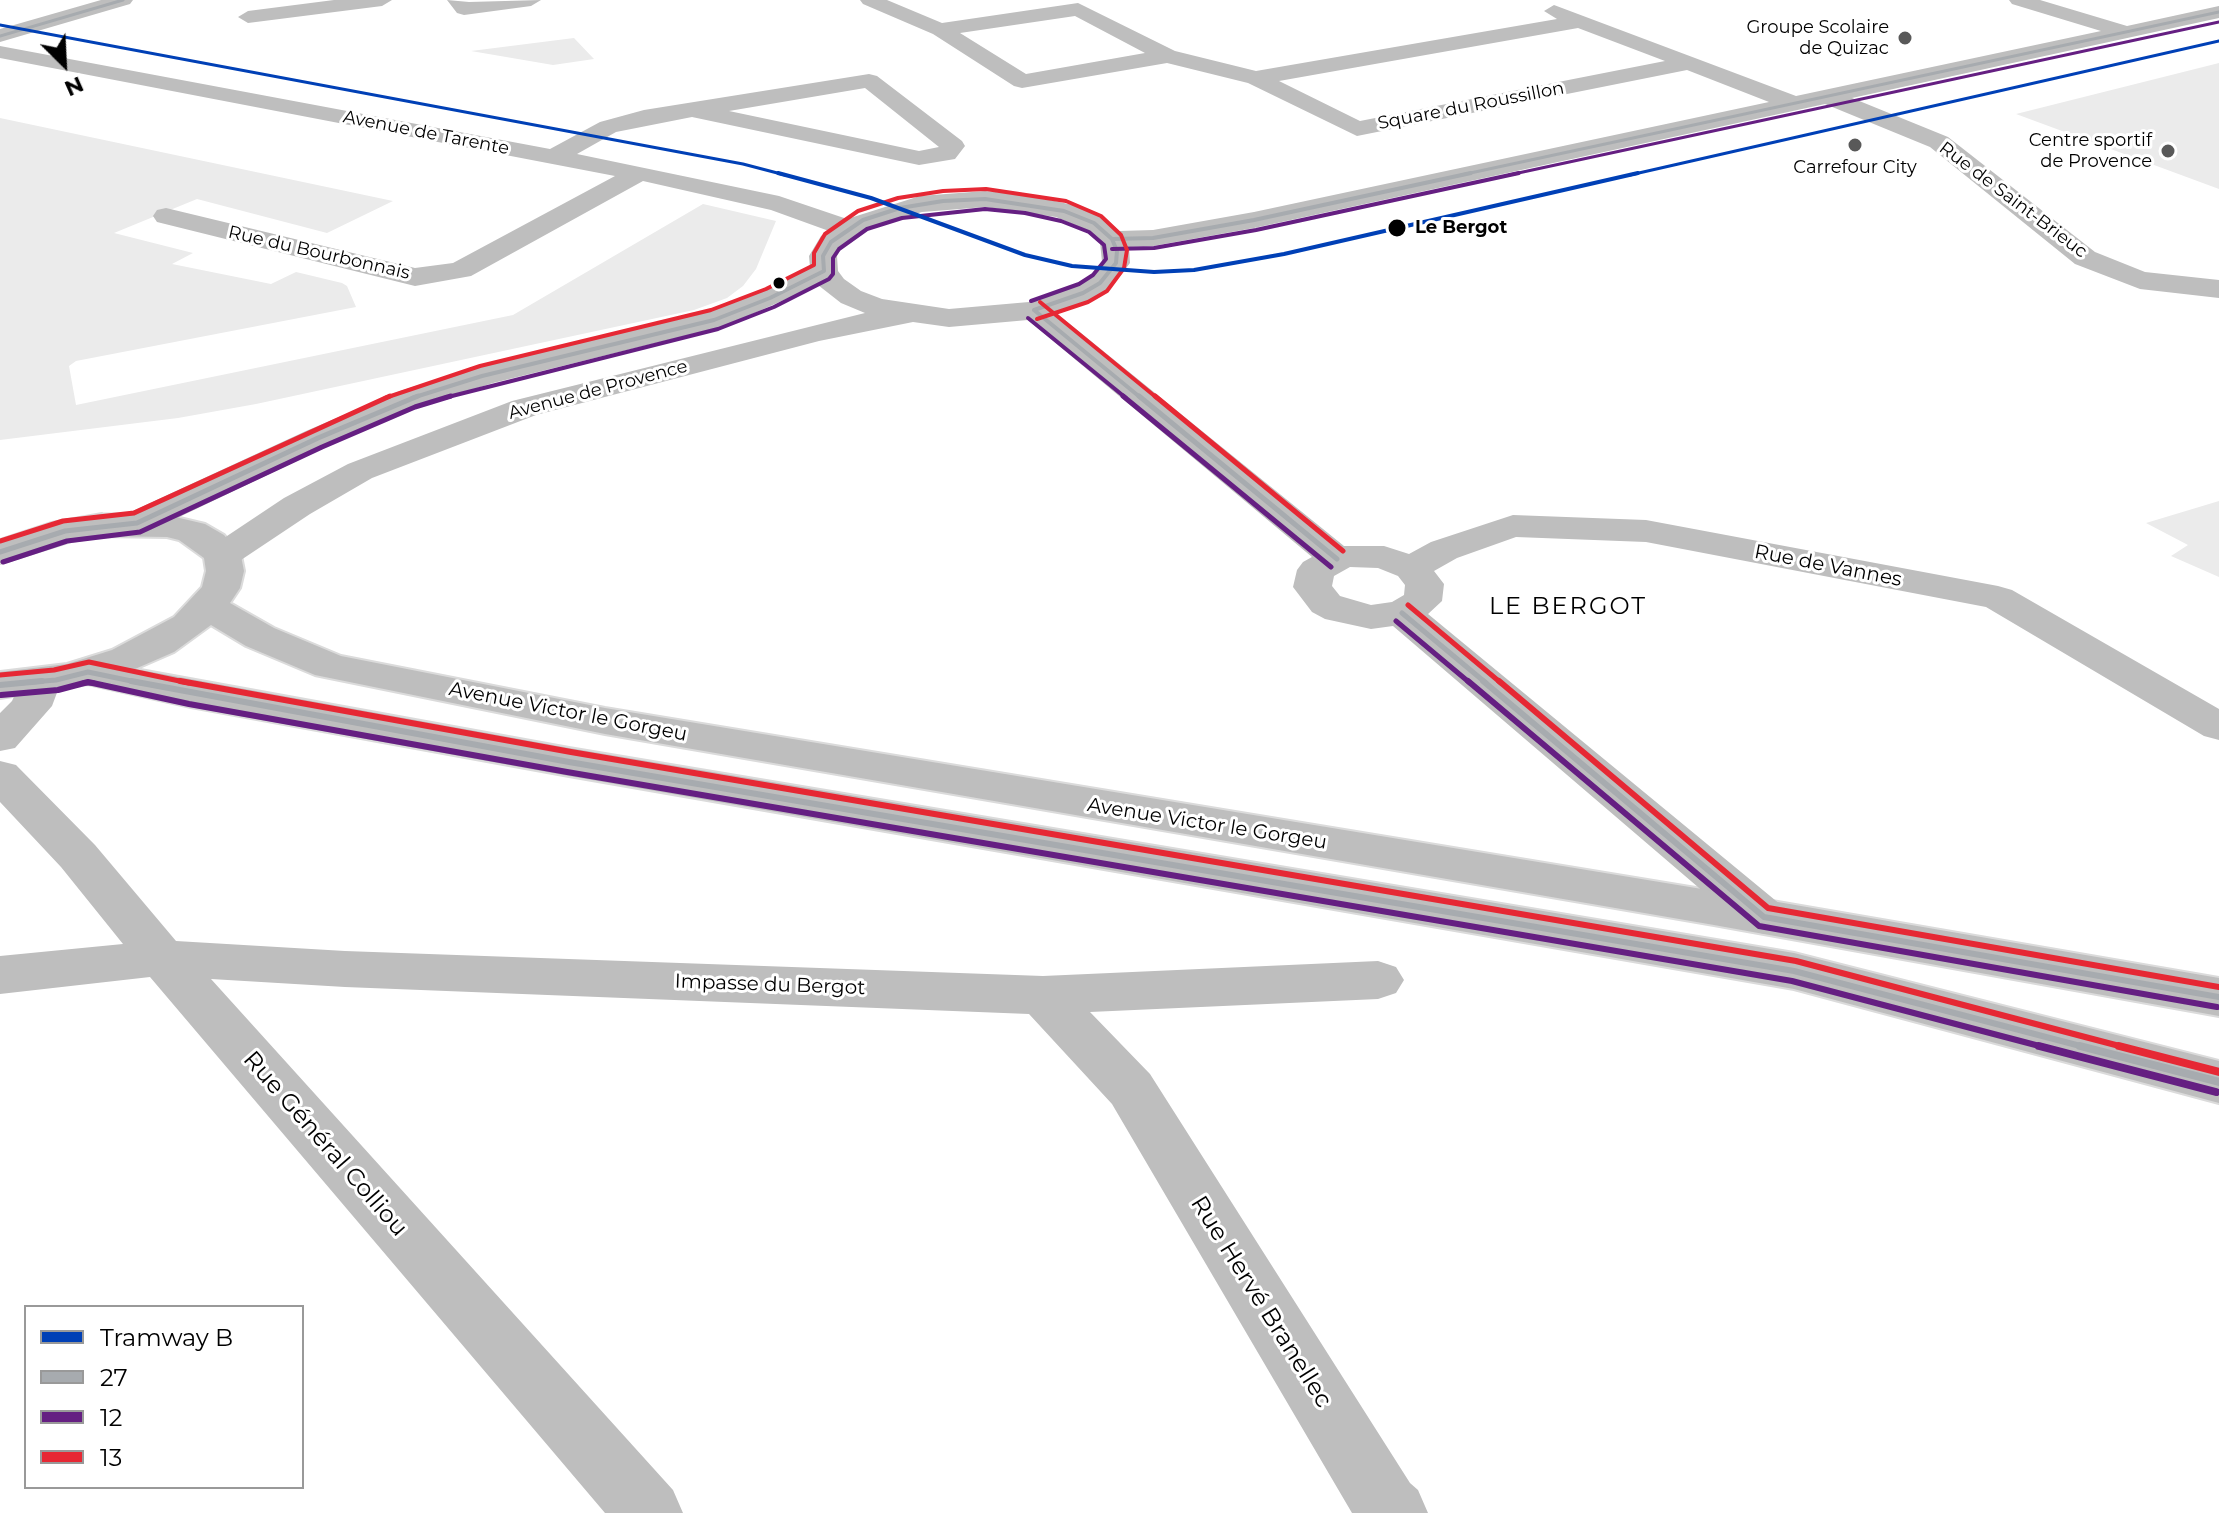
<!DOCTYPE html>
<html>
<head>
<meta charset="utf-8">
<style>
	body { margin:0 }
	#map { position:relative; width:2219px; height:1513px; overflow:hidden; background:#fff; font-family:Montserrat,sans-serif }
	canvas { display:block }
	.legend { position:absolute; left:24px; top:1305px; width:280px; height:184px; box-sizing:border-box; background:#fff; border:2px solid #999; margin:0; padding:10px 14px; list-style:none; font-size:24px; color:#000 }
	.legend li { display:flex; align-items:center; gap:16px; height:40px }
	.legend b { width:40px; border:2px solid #999 }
	.north { position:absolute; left:24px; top:24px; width:80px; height:80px; -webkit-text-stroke:6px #fff; paint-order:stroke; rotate:156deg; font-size:22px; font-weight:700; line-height:32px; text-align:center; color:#000 }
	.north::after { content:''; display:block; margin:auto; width:28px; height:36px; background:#000; clip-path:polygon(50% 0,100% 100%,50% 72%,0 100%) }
</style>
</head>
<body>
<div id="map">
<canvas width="2219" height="1513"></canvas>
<ul class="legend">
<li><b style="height:10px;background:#0040b6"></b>Tramway B</li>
<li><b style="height:10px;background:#a7abaf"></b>27</li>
<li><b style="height:10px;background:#651f82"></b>12</li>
<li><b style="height:10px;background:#e62834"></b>13</li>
</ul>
<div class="north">N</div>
</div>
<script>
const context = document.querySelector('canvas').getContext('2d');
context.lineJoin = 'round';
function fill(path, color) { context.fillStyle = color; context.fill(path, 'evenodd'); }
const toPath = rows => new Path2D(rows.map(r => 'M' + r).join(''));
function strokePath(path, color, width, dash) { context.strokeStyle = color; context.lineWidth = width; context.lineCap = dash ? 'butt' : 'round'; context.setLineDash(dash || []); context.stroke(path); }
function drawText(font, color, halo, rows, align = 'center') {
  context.font = font + ' Montserrat,sans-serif'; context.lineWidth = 6; context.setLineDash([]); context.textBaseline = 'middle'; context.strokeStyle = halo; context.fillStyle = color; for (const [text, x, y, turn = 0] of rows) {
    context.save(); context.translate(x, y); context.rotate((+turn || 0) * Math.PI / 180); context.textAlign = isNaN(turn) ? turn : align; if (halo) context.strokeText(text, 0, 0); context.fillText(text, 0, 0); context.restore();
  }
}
fill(toPath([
	[574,38,594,59,553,65,471,51],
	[2219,63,2219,189,2016,114],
	[0,118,393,201,327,233,197,199,114,233,193,253,172,264,271,284,296,272,342,283,347,286,356,307,76,361,69,366,76,405,513,315,703,204,776,221,756,269,743,286,727,298,694,310,256,404,178,418,0,440],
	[2219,501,2219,577,2171,556,2188,545,2146,523]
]), '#ebebeb');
const major = toPath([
	[102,514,167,515,205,524,224,535,241,556,244,571,240,588,230,603,274,628,341,656,605,708,1714,891,2219,978,2219,1016,1714,925,605,734,315,675,246,646,211,625,174,652,135,669,569,748,1794,953,2219,1061,2219,1103,1794,989,569,776,191,707,88,684,0,698,0,672,67,664,112,650,174,617,202,587,206,571,204,558,179,540,167,537,102,536,71,541,0,563,0,540,52,523,102,514]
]);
strokePath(major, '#dbdbdb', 4);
fill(toPath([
	[101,0,133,0,130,4,0,42,0,29,101,0],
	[334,0,392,0,382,6,248,23,238,17,248,11,334,0],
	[447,0,469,2,541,0,531,6,464,15,457,13,447,0],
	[860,0,887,0,942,23,1078,3,1175,51,1256,71,1557,19,1544,11,1554,5,1796,96,2101,31,2012,4,2009,0,2040,0,2127,26,2219,6,2219,18,1852,98,1948,137,2095,252,2145,272,2219,280,2219,298,2140,289,2075,264,1930,147,1825,104,1254,228,1153,246,1129,247,1130,263,1110,289,1093,299,1055,312,1344,546,1384,546,1409,554,1431,542,1513,515,1646,520,1998,586,2012,590,2219,709,2219,740,2204,736,1986,607,1646,542,1516,537,1457,558,1434,571,1444,584,1442,601,1428,614,1781,905,1789,917,1781,929,1764,934,1747,929,1393,626,1371,629,1325,619,1312,612,1293,587,1297,570,1303,562,1312,557,1028,320,949,327,913,322,819,341,536,415,372,478,310,514,235,564,222,567,209,564,203,556,209,548,284,498,348,464,512,401,865,313,841,303,818,285,725,326,493,383,424,405,330,445,150,531,137,534,124,531,119,523,124,515,306,431,400,391,471,369,704,313,760,292,810,267,809,256,821,236,829,231,771,210,643,181,471,276,415,286,157,222,153,216,157,210,166,208,415,268,453,263,615,176,0,58,0,46,550,149,600,122,644,110,869,74,877,76,962,141,965,146,955,159,919,165,692,117,616,132,577,154,779,196,847,219,920,196,985,191,1027,195,1073,205,1104,217,1119,231,1153,230,1254,212,1769,102,1687,70,1357,136,1248,83,1167,63,1022,88,1014,86,933,34,863,4,860,0],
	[1075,16,1145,53,1026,74,960,33,1075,16],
	[1578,28,1665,61,1360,121,1279,81,1578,28],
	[865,88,939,147,919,151,729,111,865,88],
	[985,207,1056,217,1084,229,1100,242,1102,262,1090,277,1073,287,1029,302,949,309,882,299,861,291,844,279,838,271,837,256,842,247,873,226,922,212,985,207],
	[1350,567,1378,568,1398,576,1405,585,1404,595,1392,602,1371,605,1340,596,1332,586,1334,576,1350,567],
	[40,670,55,673,61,682,52,706,15,748,0,751,0,713,12,701,25,673,40,670],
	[0,761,16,765,95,845,176,941,345,951,1043,976,1378,961,1396,967,1404,980,1396,993,1378,999,1090,1012,1150,1074,1410,1483,1418,1490,1428,1513,1352,1513,1112,1104,1029,1014,345,987,211,979,673,1490,683,1513,605,1513,150,977,0,994,0,956,123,944,61,867,0,802,0,761]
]), '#bebebe');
fill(major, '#bebebe');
strokePath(toPath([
	[0,36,123,0],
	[1461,175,2219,12]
]), '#a7abaf', 3);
strokePath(toPath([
	[1112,239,1153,238,1254,220,1471,173],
	[1034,310,1141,398],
	[412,398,482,376,714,320,770,298,824,271,823,256,831,242,863,220,900,208,943,201,985,199,1064,211,1094,223,1112,239,1117,251,1116,263,1100,283,1083,293,1034,310]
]), '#a7abaf', 4);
strokePath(toPath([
	[1139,396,1337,559],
	[0,552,65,531,137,523,318,438,418,396],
	[1402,613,1486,683],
	[20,683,56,680,88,672,141,683]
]), '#a7abaf', 5);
strokePath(toPath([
	[131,681,569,762,1794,971,2088,1048],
	[1483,681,1764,917,2219,997],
	[0,685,42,681]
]), '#a7abaf', 6);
strokePath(toPath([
	[2080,1046,2219,1082]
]), '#a7abaf', 8);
strokePath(toPath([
	[1509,175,2219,22]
]), '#651f82', 3);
strokePath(toPath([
	[1112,249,1154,248,1256,230,1519,173],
	[1028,318,1126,398],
	[444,398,718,329,774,307,829,279,833,274,833,258,839,249,867,229,902,218,985,209,1025,213,1061,221,1089,232,1104,245,1106,259,1093,275,1079,284,1031,301]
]), '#651f82', 4);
strokePath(toPath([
	[1123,396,1331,567],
	[3,562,67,541,140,532,322,447,415,407,451,396],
	[1396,621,1470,683],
	[83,683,94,683]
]), '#651f82', 5);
strokePath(toPath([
	[1468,681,1759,926,2217,1007],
	[1,695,58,690,88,682,189,704,567,772,1792,981,2047,1048]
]), '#651f82', 6);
strokePath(toPath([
	[2039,1046,2216,1092]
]), '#651f82', 8);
strokePath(toPath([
	[1040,302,1157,398],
	[385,398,480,366,711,310,766,289,814,265,814,253,825,234,858,211,898,198,943,191,986,189,1066,201,1101,216,1121,235,1127,250,1124,268,1107,291,1088,302,1037,319]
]), '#e62834', 4);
strokePath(toPath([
	[1155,396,1343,551],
	[0,541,63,521,134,513,390,396],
	[1408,605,1501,683],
	[0,675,54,670,89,662,189,683]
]), '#e62834', 5);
strokePath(toPath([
	[180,681,571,752,1796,961,2127,1048],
	[1499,681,1768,908,2219,987]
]), '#e62834', 6);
strokePath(toPath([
	[2119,1046,2219,1072]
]), '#e62834', 8);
strokePath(toPath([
	[0,25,743,164,785,175],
	[1630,175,2219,41]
]), '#0040b6', 3);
strokePath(toPath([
	[778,173,871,198,1025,255,1072,266,1154,272,1194,270,1284,254,1638,173]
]), '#0040b6', 4);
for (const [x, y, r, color] of [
	[1905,38,8,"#595959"],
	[1855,145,8,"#595959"],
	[2168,151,8,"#595959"],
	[1397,228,10,"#000"],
	[779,283,7,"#000"]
]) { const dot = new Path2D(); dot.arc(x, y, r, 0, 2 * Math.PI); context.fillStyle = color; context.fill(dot); strokePath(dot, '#fff', 3); }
drawText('18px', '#000', '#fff', [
	["Groupe Scolaire",1889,28],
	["de Quizac",1889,49],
	["Centre sportif",2152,141],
	["de Provence",2152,162],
	["Carrefour City",1855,168,"center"]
], 'right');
drawText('18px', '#000', '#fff', [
	["Square du Roussillon",1471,106,-11],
	["Avenue de Tarente",426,133,11],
	["Rue de Saint-Brieuc",2013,200,37],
	["Rue du Bourbonnais",319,253,13],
	["Avenue de Provence",598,390,-15]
]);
drawText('bold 18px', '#000', '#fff', [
	["Le Bergot",1415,228]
], 'left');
drawText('20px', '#000', '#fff', [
	["Rue de Vannes",1828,566,11],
	["Avenue Victor le Gorgeu",568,712,11],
	["Avenue Victor le Gorgeu",1207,824,9],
	["Impasse du Bergot",770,985,2]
]);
context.letterSpacing = '2px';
drawText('24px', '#000', '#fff', [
	["LE BERGOT",1568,607]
]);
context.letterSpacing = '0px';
drawText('24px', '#000', '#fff', [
	["Rue Général Colliou",325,1144,49],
	["Rue Hervé Branellec",1261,1302,58]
]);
</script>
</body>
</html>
